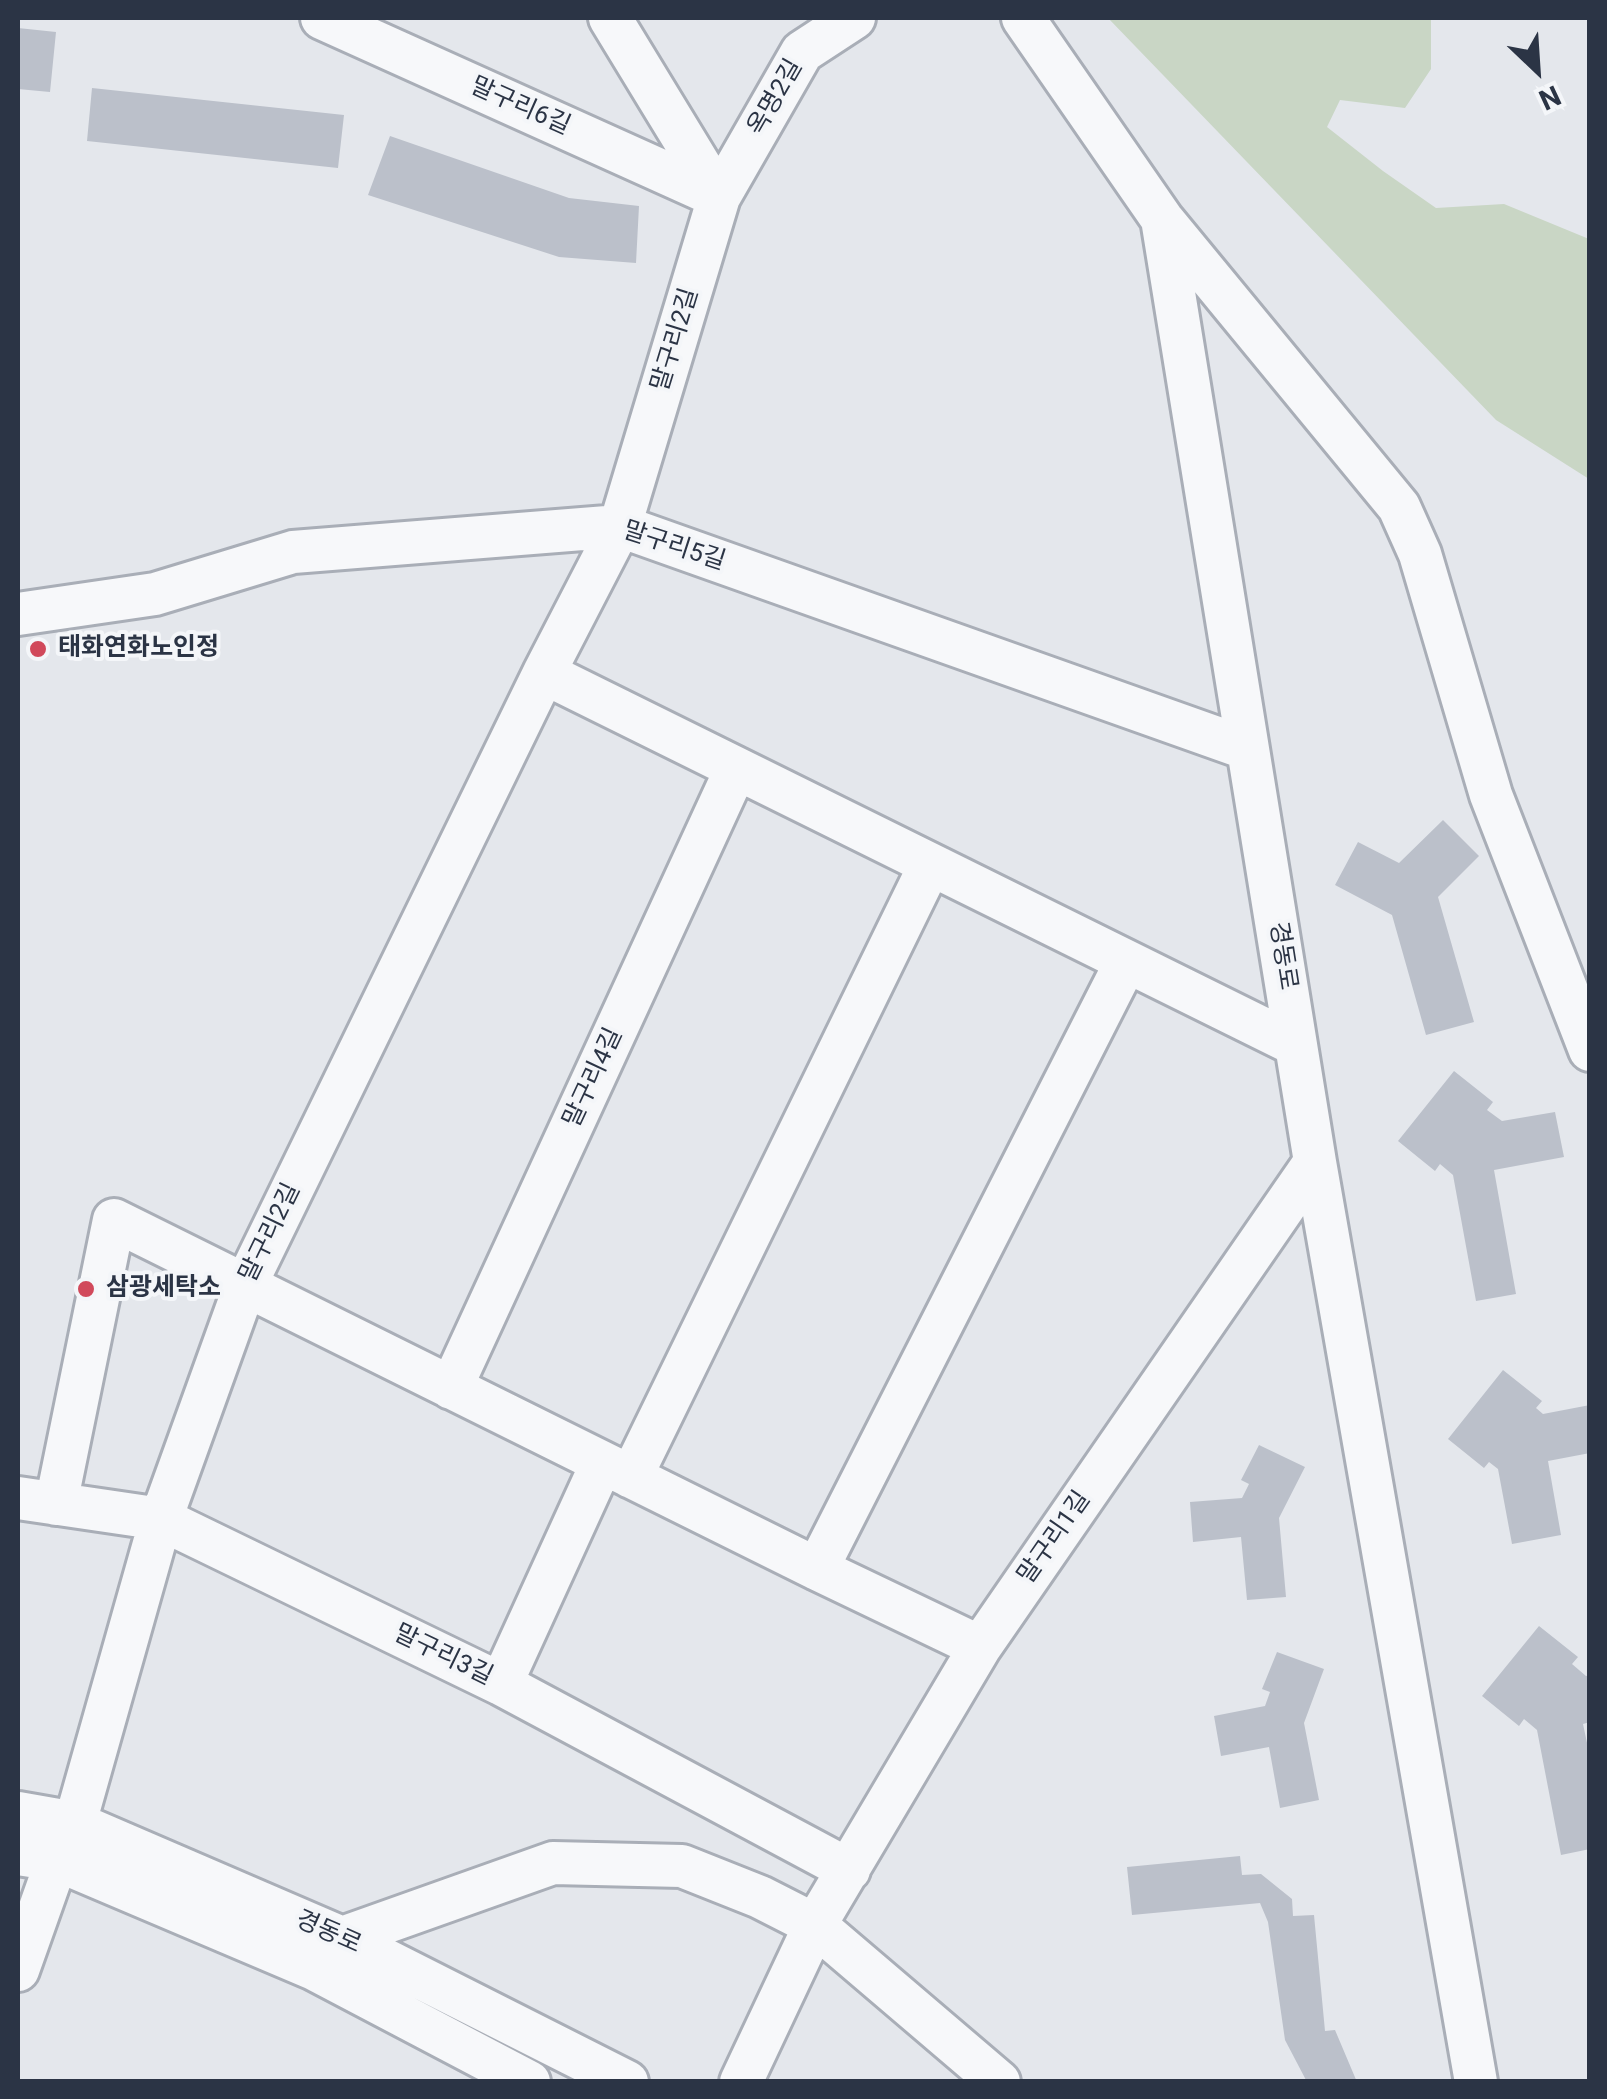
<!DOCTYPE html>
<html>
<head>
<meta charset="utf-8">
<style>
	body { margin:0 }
	#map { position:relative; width:1607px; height:2099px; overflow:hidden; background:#e4e7ec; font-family:Roboto,sans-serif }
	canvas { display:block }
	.frame { position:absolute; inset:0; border:20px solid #2b3445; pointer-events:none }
	.north { position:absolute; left:1487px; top:20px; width:100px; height:100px; -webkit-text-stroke:8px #f4f6f9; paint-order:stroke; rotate:155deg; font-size:28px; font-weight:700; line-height:40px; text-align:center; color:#2b3445 }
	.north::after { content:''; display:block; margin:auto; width:35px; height:45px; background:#2b3445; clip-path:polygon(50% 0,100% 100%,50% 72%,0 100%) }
</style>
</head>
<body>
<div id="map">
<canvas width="1607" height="2099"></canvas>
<div class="frame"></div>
<div class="north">N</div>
</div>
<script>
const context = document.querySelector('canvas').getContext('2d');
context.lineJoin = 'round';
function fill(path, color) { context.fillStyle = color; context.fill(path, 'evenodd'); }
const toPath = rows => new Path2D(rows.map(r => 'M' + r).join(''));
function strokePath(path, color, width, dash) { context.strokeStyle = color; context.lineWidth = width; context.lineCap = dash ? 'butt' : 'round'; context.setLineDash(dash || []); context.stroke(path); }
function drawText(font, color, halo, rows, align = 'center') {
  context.font = font + ' Roboto,"Noto Sans KR",sans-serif'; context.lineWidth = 8; context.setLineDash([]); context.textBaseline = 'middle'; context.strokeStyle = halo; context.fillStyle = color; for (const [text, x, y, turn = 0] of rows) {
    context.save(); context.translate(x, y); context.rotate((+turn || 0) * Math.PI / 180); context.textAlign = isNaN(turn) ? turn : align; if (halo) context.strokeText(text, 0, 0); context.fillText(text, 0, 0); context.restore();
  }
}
fill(toPath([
	[1108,18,1431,18,1431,69,1405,108,1340,100,1327,127,1383,171,1436,208,1504,204,1589,239,1589,479,1496,420]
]), '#c9d6c5');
fill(toPath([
	[18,28,56,32,50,92,18,89],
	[92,88,344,115,338,168,87,141],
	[390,136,569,198,639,206,636,263,559,257,368,195],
	[1443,820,1479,856,1438,897,1474,1022,1426,1035,1392,915,1335,885,1358,842,1399,863],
	[1454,1071,1493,1102,1487,1110,1502,1121,1555,1112,1564,1157,1494,1170,1516,1294,1476,1301,1453,1175,1440,1164,1435,1171,1398,1141],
	[1503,1370,1542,1401,1536,1408,1543,1414,1590,1405,1590,1453,1548,1461,1561,1535,1512,1544,1498,1469,1489,1462,1484,1468,1448,1439],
	[1259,1445,1305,1467,1279,1518,1286,1597,1247,1600,1241,1537,1193,1542,1190,1502,1242,1498,1249,1484,1241,1480],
	[1539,1626,1578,1657,1572,1664,1586,1676,1590,1675,1590,1722,1583,1724,1590,1757,1590,1849,1561,1855,1537,1730,1524,1719,1519,1726,1482,1696],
	[1277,1652,1324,1669,1304,1723,1319,1800,1280,1808,1269,1747,1221,1756,1214,1716,1265,1706,1270,1692,1262,1689],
	[1240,1856,1242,1875,1261,1874,1292,1899,1293,1916,1314,1915,1325,2031,1335,2030,1357,2082,1307,2082,1285,2040,1268,1922,1260,1903,1132,1915,1127,1867]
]), '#bbc0ca');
const minor = toPath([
	[322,18,719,197],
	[610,18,719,197],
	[1023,18,1162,219,1399,507,1420,554,1491,795,1590,1050],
	[1162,219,1315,1162,1476,2082],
	[18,614,155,594,293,552,620,526,1248,749],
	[544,673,1296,1045],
	[451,1388,736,769],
	[631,1477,930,865],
	[18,1498,161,1519,501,1684,849,1870],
	[56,1504,114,1220,817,1569,980,1647],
	[817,1569,1126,962],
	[501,1684,602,1463],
	[18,1813,75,1823,342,1938,627,2082],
	[75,1823,161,1519,245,1286,544,673,620,526,719,197,802,52,854,18],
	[18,1854,57,1860,314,1969,529,2082],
	[342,1938,553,1863,682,1866,760,1897,815,1925,999,2082],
	[18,1970,57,1860],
	[741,2082,815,1925,980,1647,1315,1162]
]);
strokePath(minor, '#a9aeb7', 48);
strokePath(minor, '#f7f8fa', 42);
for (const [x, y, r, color] of [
	[38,649,10,"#d1495b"],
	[86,1289,10,"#d1495b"]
]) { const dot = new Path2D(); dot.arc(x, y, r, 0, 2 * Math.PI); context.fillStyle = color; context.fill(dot); strokePath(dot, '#f4f6f9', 4); }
drawText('25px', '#2b3445', '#f4f6f9', [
	["옥명2길",776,98,-60],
	["말구리6길",520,107,24],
	["말구리2길",676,340,-73],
	["말구리5길",674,547,18],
	["경동로",1282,956,81],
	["말구리4길",594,1078,-65],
	["말구리2길",271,1233,-64],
	["말구리1길",1055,1538,-55],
	["말구리3길",443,1656,26],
	["경동로",328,1933,24]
]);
drawText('bold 25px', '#2b3445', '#f4f6f9', [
	["태화연화노인정",58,649],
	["삼광세탁소",106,1289]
], 'left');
</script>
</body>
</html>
